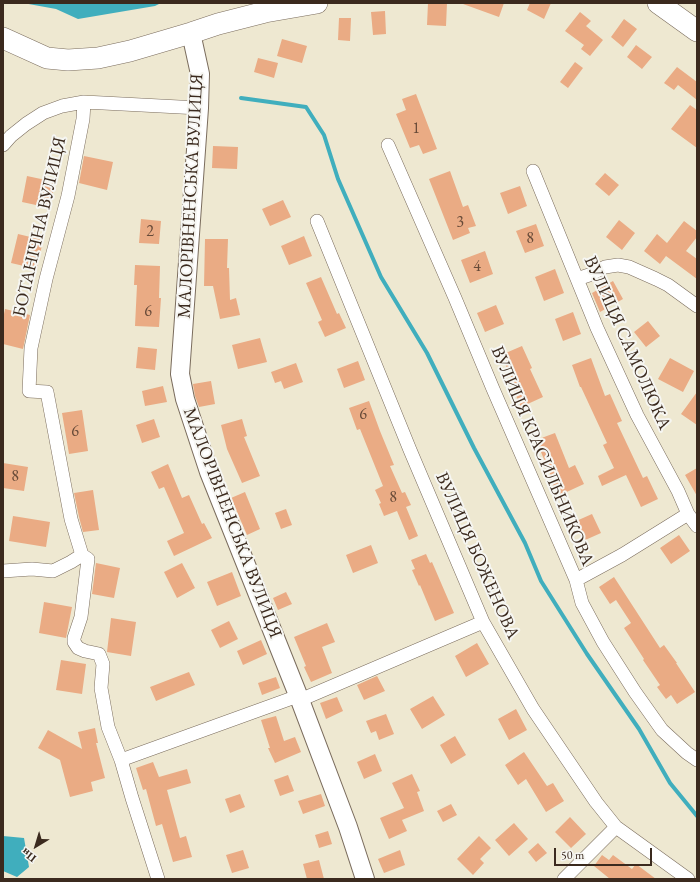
<!DOCTYPE html>
<html>
<head>
<meta charset="utf-8">
<style>
	body { margin:0 }
	#map { position:relative; width:700px; height:882px; overflow:hidden; background:#eee8d1; font-family:"EB Garamond",serif }
	canvas { display:block }
	.frame { position:absolute; inset:0; border:4px solid #3b2a1e; pointer-events:none }
	.north { position:absolute; left:16px; top:826px; width:40px; height:40px; -webkit-text-stroke:3px #f6f6f2; paint-order:stroke; rotate:218deg; font-size:11px; font-weight:700; line-height:16px; text-align:center; color:#3b2a1e }
	.north::after { content:''; display:block; margin:auto; width:14px; height:18px; background:#3b2a1e; clip-path:polygon(50% 0,100% 100%,50% 72%,0 100%) }
	.scale { position:absolute; left:554px; top:848px; width:98px; height:18px; box-sizing:border-box; border:2px solid #3b2a1e; border-top:0; padding-left:5px; font-size:12px; line-height:14px; white-space:nowrap; color:#3b2a1e; -webkit-text-stroke:3px #f6f6f2; paint-order:stroke }
</style>
</head>
<body>
<div id="map">
<canvas width="700" height="882"></canvas>
<div class="frame"></div>
<div class="north">Пн</div>
<div class="scale">50 m</div>
</div>
<script>
const context = document.querySelector('canvas').getContext('2d');
context.lineJoin = 'round';
function fill(path, color) { context.fillStyle = color; context.fill(path, 'evenodd'); }
const toPath = rows => new Path2D(rows.map(r => 'M' + r).join(''));
function strokePath(path, color, width, dash) { context.strokeStyle = color; context.lineWidth = width; context.lineCap = dash ? 'butt' : 'round'; context.setLineDash(dash || []); context.stroke(path); }
function drawText(font, color, halo, rows, align = 'center') {
  context.font = font + ' "EB Garamond",serif'; context.lineWidth = 4; context.setLineDash([]); context.textBaseline = 'middle'; context.strokeStyle = halo; context.fillStyle = color; for (const [text, x, y, turn = 0] of rows) {
    context.save(); context.translate(x, y); context.rotate((+turn || 0) * Math.PI / 180); context.textAlign = isNaN(turn) ? turn : align; if (halo) context.strokeText(text, 0, 0); context.fillText(text, 0, 0); context.restore();
  }
}
fill(toPath([
	[23,3,161,3,155,6,78,19,56,9],
	[3,836,24,838,29,867,17,877,3,871]
]), '#40aebd');
strokePath(toPath([
	[241,98,306,107,324,135,338,179,381,277,427,353,474,448,525,543,541,581,587,654,639,729,670,783,697,816]
]), '#40aebd', 4);
fill(toPath([
	[428,3,447,3,446,26,427,25],
	[463,3,504,3,499,17,463,4],
	[530,3,551,3,544,19,527,10],
	[385,11,386,34,373,35,371,12],
	[580,12,591,21,586,26,603,40,590,56,581,49,584,45,565,31],
	[339,18,351,18,350,41,338,40],
	[624,19,637,29,623,47,611,37],
	[282,39,307,46,302,63,277,56],
	[636,45,652,57,642,69,627,57],
	[258,58,278,63,274,78,254,72],
	[575,62,583,68,568,88,560,82],
	[677,67,697,82,697,100,678,85,674,90,664,83],
	[416,94,437,149,423,154,419,145,410,148,396,114,406,110,402,99],
	[690,105,697,110,697,148,671,129],
	[213,146,238,147,237,169,212,168],
	[84,156,113,162,107,190,79,183],
	[450,171,463,207,468,205,476,226,468,228,470,233,453,240,429,179],
	[605,173,619,185,609,196,595,184],
	[27,176,55,182,50,208,22,202],
	[520,186,527,206,508,214,500,193],
	[283,200,291,217,270,226,262,209],
	[141,219,161,221,159,244,139,243],
	[619,220,635,233,622,250,606,237],
	[684,221,697,231,697,237,686,251,697,259,697,279,666,256,660,264,644,251,657,234,667,243],
	[536,224,544,246,525,253,516,231],
	[18,234,43,240,37,269,11,263],
	[304,236,312,256,289,265,281,246],
	[205,239,228,239,227,268,229,268,230,300,236,298,240,315,220,319,213,286,204,286],
	[485,251,493,274,470,283,461,260],
	[135,265,160,266,159,298,161,298,159,327,135,326,137,285,134,285],
	[555,269,564,293,544,301,535,277],
	[321,277,337,314,339,313,346,328,325,337,318,322,322,320,306,283],
	[613,281,623,299,600,312,592,293],
	[496,305,504,324,485,332,477,313],
	[5,309,30,315,23,349,3,344,3,319],
	[573,312,581,334,563,341,555,319],
	[648,321,660,336,646,347,634,332],
	[260,338,267,362,238,369,232,345],
	[522,346,532,368,530,369,543,397,521,407,514,391,517,390,501,355],
	[138,347,157,349,155,370,136,368],
	[591,358,605,396,610,394,622,421,617,423,643,478,647,476,658,499,641,507,626,475,602,486,598,476,614,468,603,445,607,443,581,387,580,387,572,365],
	[670,358,694,371,683,392,658,379],
	[358,361,365,380,344,388,337,369],
	[296,363,303,382,284,389,281,381,275,383,271,372],
	[211,381,215,404,199,407,195,396,193,384],
	[163,386,167,402,145,406,142,391],
	[697,392,697,425,681,414],
	[369,401,380,431,394,465,390,466,402,493,405,492,411,505,406,507,418,536,409,540,397,511,384,516,379,504,381,503,375,490,383,486,360,429,357,430,349,408],
	[82,410,88,451,69,454,62,413],
	[154,419,160,437,142,443,136,425],
	[242,419,247,436,244,437,260,476,242,483,227,449,221,425],
	[555,433,569,468,575,465,584,484,558,496,549,476,551,476,536,440],
	[3,463,28,467,24,491,3,488],
	[168,464,182,498,189,495,202,524,204,523,212,538,174,556,167,541,184,533,164,487,159,489,151,472],
	[697,468,697,496,685,475],
	[93,490,99,530,83,532,79,517,74,493],
	[245,492,260,529,247,535,231,498],
	[286,509,292,525,281,529,275,513],
	[592,514,601,533,583,541,574,522],
	[13,516,50,522,46,547,9,541],
	[679,535,690,551,671,564,660,548],
	[371,545,378,563,353,573,346,555],
	[426,554,430,563,432,562,454,613,435,621,420,585,419,586,412,570,415,569,411,560],
	[96,563,120,568,114,598,92,594],
	[182,563,195,588,177,598,164,572],
	[232,572,241,596,217,606,207,582],
	[614,577,660,648,664,645,677,663,676,663,695,692,677,704,671,695,666,699,657,687,660,685,643,660,644,659,624,628,631,623,616,600,610,604,599,587],
	[286,592,292,604,278,610,273,598],
	[44,602,72,607,66,638,39,633],
	[111,618,136,622,131,656,107,652],
	[229,621,238,639,220,648,211,630],
	[327,623,335,642,322,647,332,673,311,682,304,667,306,666,294,637],
	[261,640,267,654,243,665,237,651],
	[477,643,489,664,466,677,455,656],
	[61,660,86,664,82,694,56,690],
	[189,672,195,685,156,701,150,687],
	[377,676,385,691,364,700,357,685],
	[276,677,280,688,262,695,258,683],
	[433,696,445,715,422,729,410,709],
	[337,697,343,711,326,719,320,703],
	[516,709,527,730,509,740,498,719],
	[386,714,394,734,379,740,376,731,371,733,366,721],
	[276,716,284,741,295,737,301,752,275,763,268,748,270,748,261,720],
	[95,728,98,743,96,743,105,778,91,782,93,791,70,797,60,760,38,748,48,730,82,749,78,732],
	[455,736,466,755,451,764,440,745],
	[524,752,547,786,553,783,564,801,546,812,526,779,518,785,505,765],
	[375,754,382,771,364,779,357,762],
	[153,762,159,777,187,769,191,783,167,790,180,838,186,836,192,857,173,862,162,824,156,826,146,789,143,790,136,768],
	[412,774,420,791,417,792,424,811,402,820,407,831,389,839,380,818,404,808,392,783],
	[288,775,294,791,280,796,274,780],
	[240,794,245,807,230,813,225,799],
	[321,794,325,806,303,814,298,801],
	[451,804,457,815,443,822,437,811],
	[570,817,586,834,571,848,555,832],
	[514,823,528,839,509,856,495,840],
	[328,831,332,844,319,848,315,835],
	[479,836,491,848,480,859,484,863,473,875,457,859],
	[538,843,547,853,536,862,528,852],
	[243,850,249,868,232,873,226,855],
	[400,850,405,865,384,873,378,859],
	[602,855,609,860,613,855,632,869,636,864,656,879,610,879,594,866],
	[319,860,324,879,307,879,303,864]
]), '#eaab84');
const street = toPath([
	[3,145,11,136,26,124,43,113,62,106,84,102,199,108],
	[388,145,455,298,493,389,576,580,582,603,603,642,635,692,662,730,687,753,697,760],
	[533,171,597,328,637,415,678,491,688,514,697,526],
	[317,221,410,450,483,622,533,709,596,802,616,827,688,879],
	[577,279,589,275,605,267,618,265,629,267,656,279,668,285,697,306],
	[82,555,71,519,47,392,29,391,31,348,46,279,68,196,83,119,84,102],
	[3,571,32,569,53,571,71,562,82,555,88,559,81,617,74,638,74,642,78,648,85,651,99,654,103,664,101,688,108,727,121,760,132,798,158,879],
	[576,580,622,555,688,514],
	[300,700,483,622],
	[121,760,298,696],
	[564,879,616,827]
]);
const secondary = toPath([
	[191,33,200,74,199,108,180,374,185,399,209,472,300,700,348,827,365,879]
]);
const primary = toPath([
	[658,3,697,31],
	[3,38,47,58,68,60,98,58,130,51,191,33,218,24,265,12,317,3]
]);
strokePath(street, '#7a6c5d', 14);
strokePath(secondary, '#7a6c5d', 20);
strokePath(primary, '#7a6c5d', 22);
strokePath(street, '#fff', 13);
strokePath(secondary, '#fff', 18);
strokePath(primary, '#fff', 21);
drawText('16px', '#674a38', null, [
	["1",416,129],
	["3",460,223],
	["2",150,232],
	["8",530,239],
	["4",477,267],
	["6",148,312],
	["6",363,415],
	["6",75,432],
	["8",15,477],
	["8",393,498]
]);
drawText('18px', '#3b2a1e', '#f6f6f2', [
	["МАЛОРІВНЕНСЬКА ВУЛИЦЯ",191,196,-87],
	["БОТАНІЧНА ВУЛИЦЯ",40,227,-77],
	["ВУЛИЦЯ САМОЛЮКА",627,343,66],
	["ВУЛИЦЯ КРАСИЛЬНИКОВА",542,456,67],
	["МАЛОРІВНЕНСЬКА ВУЛИЦЯ",232,523,69],
	["ВУЛИЦЯ БОЖЕНОВА",477,556,66]
]);
</script>
</body>
</html>
